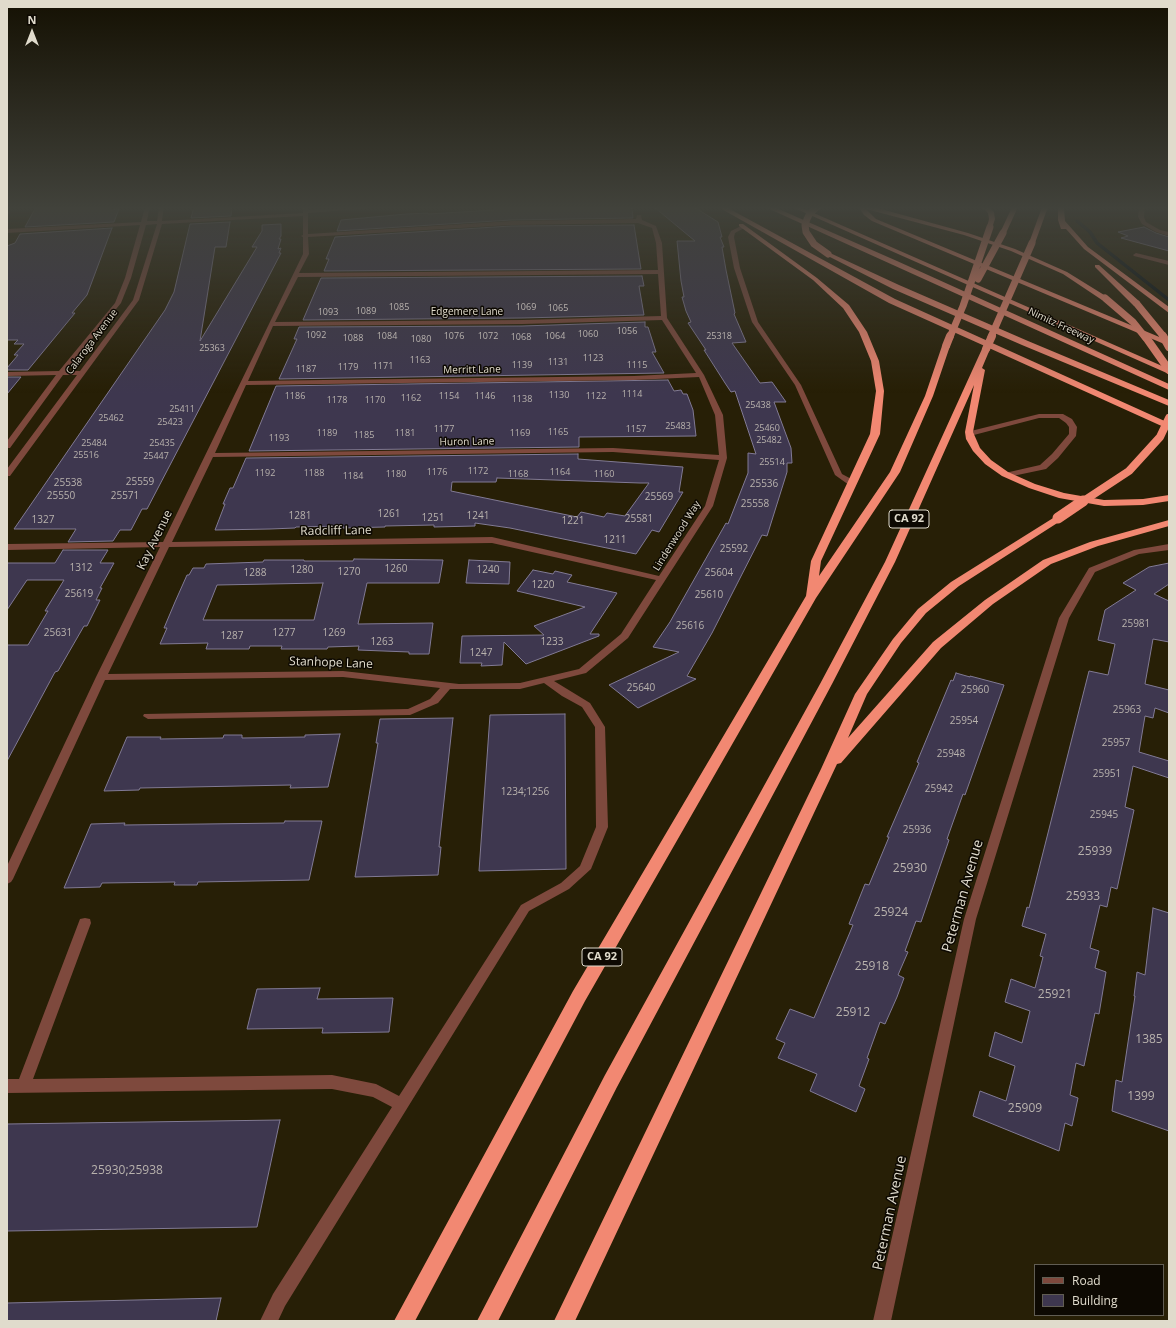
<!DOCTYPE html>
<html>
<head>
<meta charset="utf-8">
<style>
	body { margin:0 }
	#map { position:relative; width:1176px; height:1328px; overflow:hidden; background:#271f06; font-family:"Open Sans",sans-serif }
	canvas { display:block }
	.frame { position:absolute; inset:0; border:8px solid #e0dbcc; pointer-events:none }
	.legend { position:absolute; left:1034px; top:1264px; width:130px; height:52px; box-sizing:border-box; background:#0d0902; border:1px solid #615d53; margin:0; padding:5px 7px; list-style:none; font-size:12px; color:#e0dbcc }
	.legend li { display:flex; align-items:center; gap:8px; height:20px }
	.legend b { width:20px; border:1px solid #615d53 }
	.north { position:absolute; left:12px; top:12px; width:40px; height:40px; -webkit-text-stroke:3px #0d0902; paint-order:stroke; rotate:0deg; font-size:11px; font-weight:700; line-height:16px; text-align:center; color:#e0dbcc }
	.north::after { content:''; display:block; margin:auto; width:14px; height:18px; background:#e0dbcc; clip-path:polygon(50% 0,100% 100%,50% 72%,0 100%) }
</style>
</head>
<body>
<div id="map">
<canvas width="1176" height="1328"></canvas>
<div class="frame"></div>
<ul class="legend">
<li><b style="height:5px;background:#7e493d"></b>Road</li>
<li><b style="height:11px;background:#3e374f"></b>Building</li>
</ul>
<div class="north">N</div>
</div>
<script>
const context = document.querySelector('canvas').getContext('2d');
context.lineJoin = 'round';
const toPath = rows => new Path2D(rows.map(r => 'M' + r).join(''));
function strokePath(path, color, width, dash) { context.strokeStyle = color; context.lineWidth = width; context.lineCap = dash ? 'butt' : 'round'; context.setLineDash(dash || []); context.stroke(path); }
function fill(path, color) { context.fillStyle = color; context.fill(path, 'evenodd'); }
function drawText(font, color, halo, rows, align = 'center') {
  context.font = font + ' "Open Sans",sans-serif'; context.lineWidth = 3; context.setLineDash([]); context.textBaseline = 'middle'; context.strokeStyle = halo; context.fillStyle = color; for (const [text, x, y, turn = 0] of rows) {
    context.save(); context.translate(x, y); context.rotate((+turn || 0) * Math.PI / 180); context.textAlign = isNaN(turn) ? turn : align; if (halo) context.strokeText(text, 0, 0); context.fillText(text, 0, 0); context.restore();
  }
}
strokePath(toPath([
	[1077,221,1090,232,1097,243,1169,300]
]), '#040f14', 3.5);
const building = toPath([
	[36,207,110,207,110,210,119,209,114,222,25,227,36,207],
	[194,207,232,207,231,216,191,218,194,207],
	[493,207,632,207,633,218,511,220,337,231,341,220,406,214,428,213,428,214,494,210,493,207],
	[654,207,694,207,718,222,722,237,720,237,724,247,722,247,726,270,735,313,734,314,746,342,732,343,760,383,772,382,786,402,774,402,791,448,792,463,787,463,787,472,767,536,762,535,712,633,687,676,696,679,638,708,609,685,679,652,653,647,670,622,726,523,728,524,748,473,748,453,756,454,735,391,731,392,725,383,704,350,706,350,688,323,691,322,686,311,682,297,684,297,681,281,677,241,695,241,654,207],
	[230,222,226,247,215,247,200,341,257,247,252,247,262,231,262,225,281,224,281,236,279,239,281,239,278,249,281,248,279,253,281,253,147,509,142,509,131,530,120,530,113,541,68,542,76,529,14,529,165,310,174,292,190,224,230,222],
	[634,225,641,269,324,271,329,259,326,259,335,237,511,226,634,225],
	[1144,227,1156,233,1169,237,1169,251,1121,238,1128,236,1118,232,1144,227],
	[112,228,87,295,72,313,75,313,28,370,7,370,7,368,18,355,14,355,24,344,14,344,18,340,7,340,7,246,15,243,20,234,112,228],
	[642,276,644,286,639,286,644,315,522,318,303,320,321,278,642,276],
	[645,322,645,327,648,327,656,352,652,352,664,373,279,379,297,339,294,339,299,327,522,326,645,322],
	[7,377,21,377,7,394,7,377],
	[668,380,674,391,681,390,683,394,687,394,693,410,696,436,579,437,579,447,249,451,276,386,668,380],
	[578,454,578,459,683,467,679,492,683,492,659,532,652,530,636,554,510,528,475,523,475,526,434,527,434,525,385,526,385,527,343,528,343,526,296,527,295,528,270,529,215,530,225,504,223,504,230,488,233,488,246,458,578,454],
	[497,478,640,483,649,483,625,516,607,513,604,517,581,512,577,517,451,491,452,482,496,482,497,478],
	[63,550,108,550,100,563,114,563,100,588,102,588,96,600,100,600,87,626,84,626,58,671,55,672,7,761,7,645,28,645,48,611,45,611,64,580,27,580,7,610,7,563,55,563,63,550],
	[354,559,443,560,439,583,367,583,358,624,433,623,429,654,409,654,409,652,358,650,359,646,328,647,327,649,281,649,282,646,250,646,249,649,206,649,208,643,160,644,167,628,164,628,175,602,187,575,189,575,193,568,204,568,206,564,263,562,264,560,304,560,304,561,353,561,354,559],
	[323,583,314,620,203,620,217,585,323,583],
	[469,560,510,562,509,584,466,583,469,560],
	[1169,563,1169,584,1154,594,1169,601,1169,642,1153,639,1145,684,1169,690,1169,713,1155,708,1153,718,1145,716,1139,752,1169,761,1169,778,1133,766,1125,807,1134,810,1117,889,1111,887,1107,907,1100,905,1090,948,1099,951,1095,968,1106,972,1099,1014,1095,1013,1084,1066,1076,1063,1070,1095,1078,1098,1072,1126,1065,1123,1059,1151,973,1116,980,1091,1006,1101,1015,1066,989,1056,995,1032,1022,1043,1030,1011,1005,1002,1011,979,1035,988,1043,957,1040,956,1046,934,1022,926,1027,907,1029,908,1089,671,1108,675,1115,644,1098,640,1105,610,1136,590,1123,583,1149,567,1169,563],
	[533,570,553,574,555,571,572,575,567,582,617,593,590,634,599,634,599,636,526,664,504,642,502,665,481,666,482,663,460,663,462,636,544,635,534,626,585,607,517,591,533,570],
	[956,673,970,677,970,676,1004,685,965,795,963,794,947,839,949,840,921,922,916,921,905,951,908,952,898,975,904,978,897,997,885,1024,880,1022,867,1058,869,1059,859,1086,865,1089,856,1112,810,1091,817,1074,778,1058,785,1043,776,1039,790,1009,814,1018,853,925,849,924,865,884,869,885,889,837,887,837,919,763,917,762,951,680,953,681,956,673],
	[565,714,566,869,479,871,490,715,565,714],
	[453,718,439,847,441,847,438,875,355,877,378,743,376,743,380,719,453,718],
	[340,734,328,787,290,788,291,785,140,788,139,790,104,791,127,737,161,737,160,739,223,738,224,735,242,735,242,738,305,737,305,735,340,734],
	[285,821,322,821,309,880,198,882,197,885,174,885,175,882,102,883,100,887,64,888,91,824,125,823,124,825,284,823,285,821],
	[1153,908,1169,913,1169,1131,1112,1111,1116,1080,1122,1082,1135,996,1134,996,1137,972,1145,975,1153,908],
	[320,988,317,999,393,998,389,1032,322,1033,323,1028,247,1029,257,989,320,988],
	[280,1120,257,1227,7,1231,7,1124,280,1120],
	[221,1298,216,1321,7,1321,7,1303,221,1298]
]);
fill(building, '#3e374f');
strokePath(building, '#817a94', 1);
fill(toPath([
	[7,207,10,207,10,213,7,215,7,207],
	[145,207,150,207,147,221,157,221,159,207,164,207,162,221,303,213,302,207,308,207,308,210,386,207,308,213,308,234,511,221,636,219,637,215,641,215,642,220,656,226,662,243,667,318,704,375,723,415,727,458,713,506,628,638,586,673,554,681,590,703,605,727,608,827,591,869,569,889,529,911,285,1306,278,1321,260,1321,273,1294,392,1107,373,1097,332,1089,7,1093,7,1079,19,1079,80,919,85,918,90,919,91,923,33,1079,332,1075,376,1084,399,1096,521,905,561,883,580,866,596,827,595,727,582,707,562,696,544,683,520,689,450,689,438,703,410,715,148,719,143,716,144,714,408,709,430,699,440,688,343,677,105,680,13,879,11,882,7,884,7,866,96,677,160,547,7,550,7,544,163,542,303,254,303,237,301,236,303,235,303,216,162,224,139,300,10,476,7,476,7,469,77,375,63,375,10,448,7,448,7,441,56,375,7,376,7,372,59,371,115,303,125,278,140,225,7,233,7,229,141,222,145,207],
	[638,223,652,228,656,243,658,270,299,273,309,254,308,237,511,225,638,223],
	[157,224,133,300,80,371,66,371,121,303,131,278,146,225,157,224],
	[658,274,661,316,522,320,275,322,298,277,658,274],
	[662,320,696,373,634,376,248,381,273,326,522,324,662,320],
	[699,377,715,415,719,455,613,448,215,453,246,385,634,380,699,377],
	[613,452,719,460,705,506,659,576,492,537,172,542,213,457,613,452],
	[492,543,656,580,621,634,579,669,520,683,459,684,343,671,108,674,169,547,492,543],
	[1139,207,1145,207,1144,217,1146,222,1160,230,1169,232,1169,236,1156,232,1142,224,1138,217,1139,207],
	[741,226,746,227,735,233,734,237,740,268,758,322,801,385,842,474,855,481,855,485,849,485,835,475,795,385,752,322,734,268,728,237,731,231,741,226],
	[1136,253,1169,261,1169,265,1134,256,1133,255,1136,253],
	[1039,414,1063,414,1072,419,1077,427,1076,436,1058,458,1046,469,1008,477,1004,475,1005,473,1040,465,1052,454,1069,434,1069,427,1066,423,1059,418,1039,418,970,436,966,434,967,432,1039,414],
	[1169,544,1169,550,1139,554,1095,572,1069,618,976,919,891,1321,873,1321,964,919,1059,618,1089,568,1134,550,1169,544]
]), '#7e493d');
fill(toPath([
	[718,207,726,207,895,299,1169,423,1169,429,1166,428,989,348,990,349,982,368,985,370,973,432,980,448,991,460,1008,472,1035,484,1064,493,1104,500,1143,499,1169,495,1169,501,1143,505,1104,506,1059,498,1029,488,1002,476,985,464,973,451,966,439,965,432,974,385,895,562,832,684,617,1087,498,1321,477,1321,605,1075,820,684,885,562,982,349,987,347,889,303,718,207],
	[765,207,774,207,897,261,1169,384,1169,390,765,207],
	[792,207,800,207,1169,369,1169,374,792,207],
	[861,207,874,207,968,233,1015,249,1067,272,1109,298,1108,300,1102,300,1063,274,1011,251,964,235,866,209,876,219,1169,341,1169,346,872,221,864,215,860,209,861,207],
	[982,207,989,207,994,212,995,219,992,228,987,227,989,219,988,213,982,207],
	[1012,207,1018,207,1006,233,1001,234,1000,233,1012,207],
	[1042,207,1048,207,1035,243,1030,244,1029,243,1042,207],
	[1058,207,1064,207,1065,221,1088,247,1169,307,1169,313,1084,249,1066,229,1061,229,1058,220,1058,207],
	[739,224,743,224,817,278,849,305,867,332,879,361,884,391,880,434,821,561,819,576,890,472,925,396,942,346,946,344,950,346,933,396,900,472,816,598,585,1001,415,1321,394,1321,573,991,806,596,811,561,870,434,876,391,871,361,859,332,843,308,813,280,739,226,739,224],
	[826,253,830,253,899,285,1028,341,1169,400,1169,406,1022,345,893,289,826,255,826,253],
	[1095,265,1099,265,1140,302,1140,306,1134,306,1095,267,1095,265],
	[1058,515,1063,518,1062,520,959,586,926,613,901,643,867,694,848,738,933,642,985,600,1043,560,1090,542,1169,520,1169,526,1098,546,1051,564,993,604,941,648,841,763,837,764,575,1321,554,1321,821,769,855,694,893,639,918,609,951,582,1058,515]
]), '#f28872');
strokePath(toPath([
	[817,207,810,213,807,219,805,225,806,232,814,244,828,254],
	[978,279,1003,233],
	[1105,298,1133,322,1145,337],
	[1137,304,1164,337],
	[950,337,963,306,990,227],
	[991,337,1032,243]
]), '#f28872', 7);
strokePath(toPath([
	[1145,336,1169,370],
	[1163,336,1169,347],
	[946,346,950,336],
	[986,349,992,336],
	[1082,502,1129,471,1160,437,1169,418]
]), '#f28872', 8);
strokePath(toPath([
	[1058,518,1083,501]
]), '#f28872', 11);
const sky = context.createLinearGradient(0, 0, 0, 393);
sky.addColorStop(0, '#151103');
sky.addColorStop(0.53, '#41423b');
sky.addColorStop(1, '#41423b00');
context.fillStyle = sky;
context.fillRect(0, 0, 1176, 393);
drawText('9px', '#b8b2ad', null, [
	["1085",399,307],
	["1069",526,307],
	["1065",558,308],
	["1089",366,311],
	["1093",328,312],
	["1056",627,331],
	["1060",588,334],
	["1092",316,335],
	["1084",387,336],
	["1076",454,336],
	["1072",488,336],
	["1064",555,336],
	["25318",719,336],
	["1068",521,337],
	["1088",353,338],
	["1080",421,339],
	["25363",212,348],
	["1123",593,358],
	["1163",420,360],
	["1131",558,362],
	["1139",522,365],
	["1115",637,365],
	["1171",383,366],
	["1179",348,367],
	["1187",306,369],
	["1114",632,394],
	["1130",559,395],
	["1186",295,396],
	["1154",449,396],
	["1146",485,396],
	["1122",596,396],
	["1162",411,398],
	["1138",522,399],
	["1178",337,400],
	["1170",375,400],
	["25438",758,405],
	["25411",182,409],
	["25462",111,418],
	["25423",170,422],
	["25483",678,426],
	["25460",767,428],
	["1177",444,429],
	["1157",636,429],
	["1165",558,432],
	["1189",327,433],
	["1181",405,433],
	["1169",520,433],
	["1185",364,435],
	["1193",279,438],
	["25482",769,440],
	["25484",94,443],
	["25435",162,443],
	["25516",86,455],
	["25447",156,456],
	["25514",772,462],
	["1172",478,471],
	["1176",437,472],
	["1164",560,472],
	["1192",265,473],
	["1188",314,473],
	["1180",396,474],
	["1168",518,474],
	["1160",604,474],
	["1184",353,476]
]);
drawText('10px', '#e0dbcc', '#0d0902', [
	["Edgemere Lane",467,312],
	["Nimitz Freeway",1061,326,25],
	["Calaroga Avenue",92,342,-53],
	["Merritt Lane",472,370,-1],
	["Huron Lane",467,442,-1],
	["Lindenwood Way",677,536,-58]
]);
drawText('10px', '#b8b2ad', null, [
	["25559",140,482],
	["25538",68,483],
	["25536",764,484],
	["25550",61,496],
	["25571",125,496],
	["25569",659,497],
	["25558",755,504],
	["1261",389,514],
	["1281",300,516],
	["1241",478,516],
	["1251",433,518],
	["25581",639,519],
	["1327",43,520],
	["1221",573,521],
	["1211",615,540],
	["25592",734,549],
	["1312",81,568],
	["1260",396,569],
	["1280",302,570],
	["1240",488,570],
	["1270",349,572],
	["1288",255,573],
	["25604",719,573],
	["1220",543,585],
	["25619",79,594],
	["25610",709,595],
	["25981",1136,624],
	["25616",690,626],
	["25631",58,633],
	["1277",284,633],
	["1269",334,633],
	["1287",232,636],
	["1263",382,642],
	["1233",552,642],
	["1247",481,653],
	["25640",641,688],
	["25960",975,690],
	["25963",1127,710],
	["25954",964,721],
	["25957",1116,743],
	["25948",951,754],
	["25951",1107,774],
	["25942",939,789],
	["1234;1256",525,792],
	["25945",1104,815],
	["25936",917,830]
]);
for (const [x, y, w] of [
	[909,519,40],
	[602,957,40]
]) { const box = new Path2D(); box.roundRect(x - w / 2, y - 9, w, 18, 3); context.fillStyle = '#0d0902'; context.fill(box); strokePath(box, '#e0dbcc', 1); }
drawText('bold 11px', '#e0dbcc', null, [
	["CA 92",909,519],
	["CA 92",602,957]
]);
drawText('12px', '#e0dbcc', '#0d0902', [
	["Radcliff Lane",336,531,-1],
	["Kay Avenue",155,540,-64],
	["Stanhope Lane",331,663,2]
]);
drawText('12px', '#b8b2ad', null, [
	["25939",1095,852],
	["25930",910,869],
	["25933",1083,897],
	["25924",891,913],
	["25918",872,967],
	["25921",1055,995],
	["25912",853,1013],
	["1385",1149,1040],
	["1399",1141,1097],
	["25909",1025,1109],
	["25930;25938",127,1171]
]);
drawText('14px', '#e0dbcc', '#0d0902', [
	["Peterman Avenue",963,896,-74],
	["Peterman Avenue",890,1213,-78]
]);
</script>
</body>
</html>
